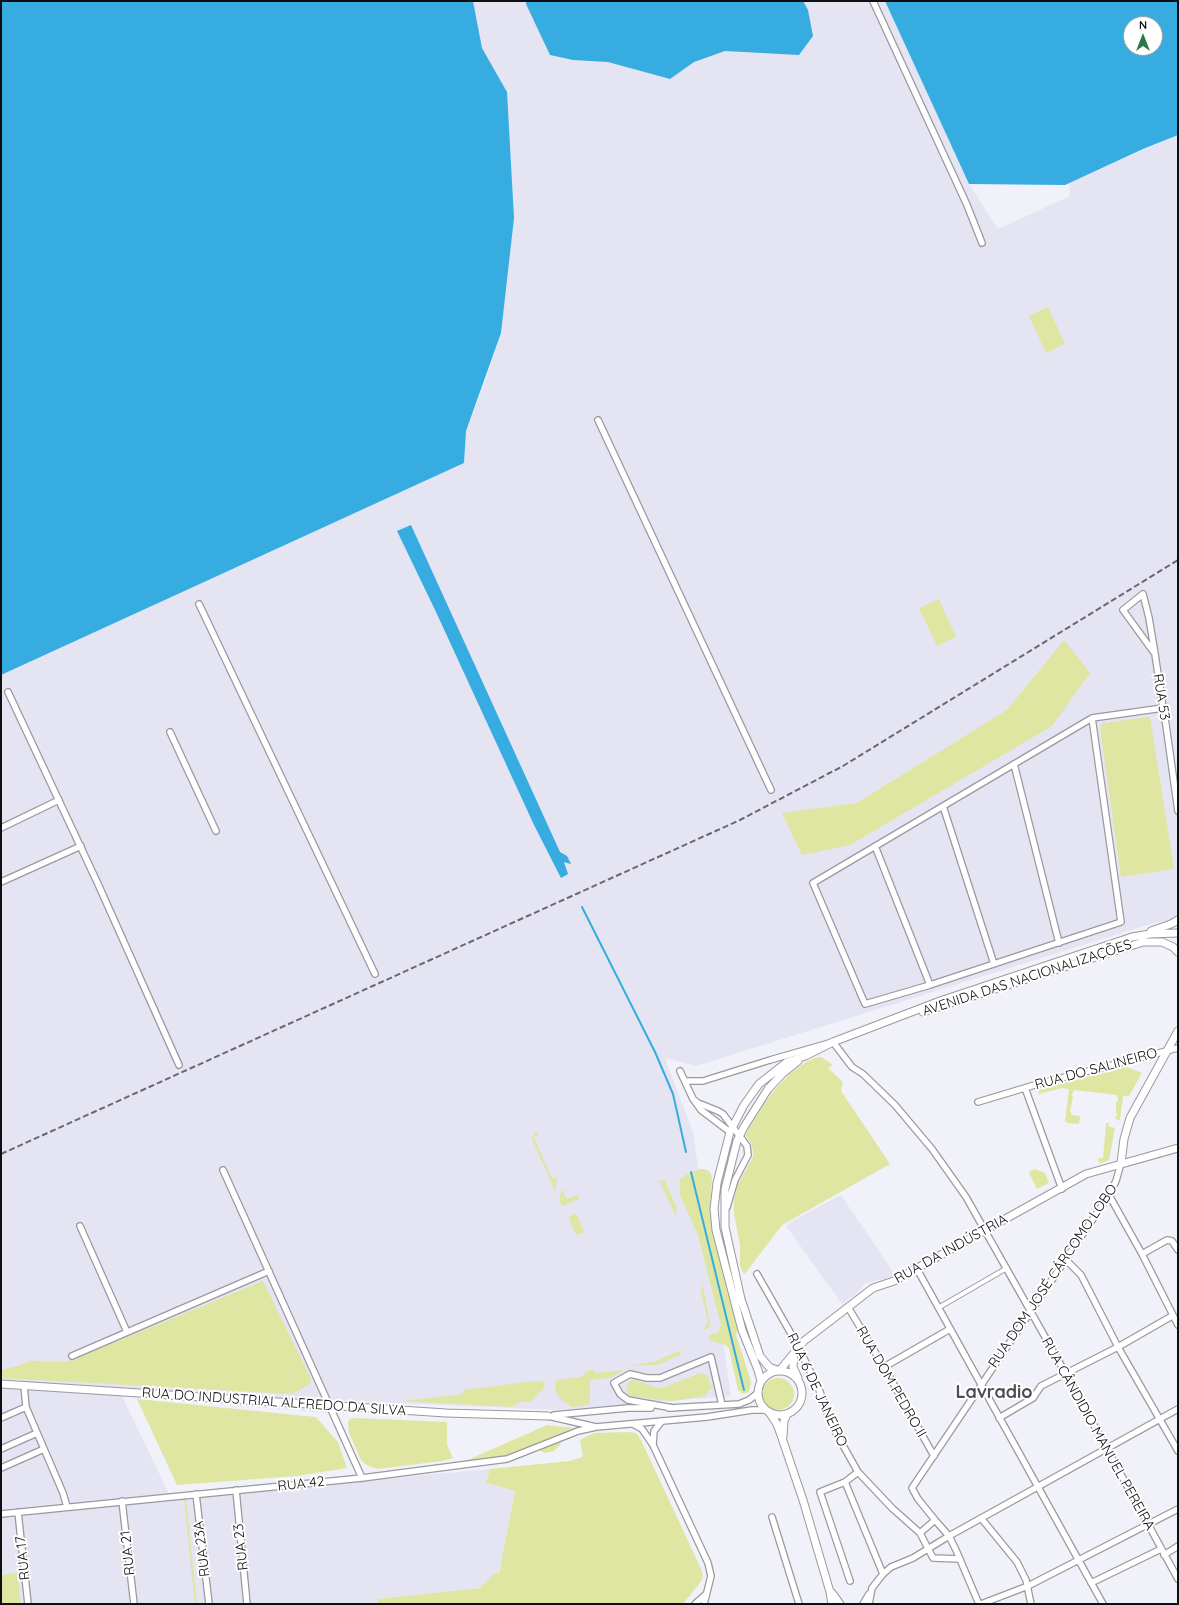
<!DOCTYPE html>
<html>
<head>
<meta charset="utf-8">
<style>
	body { margin:0 }
	#map { position:relative; width:1179px; height:1605px; overflow:hidden; background:#f1f1f9; font-family:Quicksand,sans-serif }
	canvas { display:block }
	.frame { position:absolute; inset:0; border:2px solid #0f0f11; pointer-events:none }
	.north { position:absolute; left:1123px; top:16px; width:40px; height:40px; box-sizing:border-box; background:#fff; border:1px solid #9f9fa0; border-radius:50%; rotate:0deg; font-size:11px; font-weight:700; line-height:16px; text-align:center; color:#0f0f11 }
	.north::after { content:''; display:block; margin:auto; width:14px; height:18px; background:#2b7746; clip-path:polygon(50% 0,100% 100%,50% 72%,0 100%) }
</style>
</head>
<body>
<div id="map">
<canvas width="1179" height="1605"></canvas>
<div class="frame"></div>
<div class="north">N</div>
</div>
<script>
const context = document.querySelector('canvas').getContext('2d');
context.lineJoin = 'round';
function fill(path, color) { context.fillStyle = color; context.fill(path, 'evenodd'); }
const toPath = rows => new Path2D(rows.map(r => 'M' + r).join(''));
function strokePath(path, color, width, dash) { context.strokeStyle = color; context.lineWidth = width; context.lineCap = dash ? 'butt' : 'round'; context.setLineDash(dash || []); context.stroke(path); }
function drawText(font, color, halo, rows, align = 'center') {
  context.font = font + ' Quicksand,sans-serif'; context.lineWidth = 4; context.setLineDash([]); context.textBaseline = 'middle'; context.strokeStyle = halo; context.fillStyle = color; for (const [text, x, y, turn = 0] of rows) {
    context.save(); context.translate(x, y); context.rotate((+turn || 0) * Math.PI / 180); context.textAlign = isNaN(turn) ? turn : align; if (halo) context.strokeText(text, 0, 0); context.fillText(text, 0, 0); context.restore();
  }
}
fill(toPath([
	[473,1,885,1,969,184,998,229,1070,196,1069,182,1178,135,1178,918,1147,925,696,1066,665,1058,693,1132,731,1396,556,1410,333,1400,339,1414,122,1396,171,1498,490,1469,486,1483,515,1491,496,1586,378,1599,378,1604,1,1604,1,675,464,463,466,431,485,382,501,333,507,92,482,48],
	[841,1195,895,1275,885,1279,865,1283,857,1293,842,1304,786,1226,801,1216]
]), '#e5e4f2');
fill(toPath([
	[1048,307,1065,344,1046,353,1029,316],
	[939,599,956,637,937,646,919,608],
	[1064,640,1090,673,1052,726,850,845,802,855,782,813,857,803,1007,710],
	[1150,717,1174,869,1121,877,1100,728,1103,723],
	[821,1057,833,1065,828,1068,843,1082,841,1091,890,1164,782,1225,744,1275,740,1266,740,1245,734,1213,734,1200,738,1184,753,1157,753,1151,751,1143,745,1135,764,1104,776,1088,790,1074,806,1062,814,1058],
	[1126,1067,1142,1073,1129,1096,1123,1096,1120,1120,1115,1119,1117,1114,1116,1112,1116,1103,1118,1100,1117,1095,1074,1090,1072,1095,1073,1098,1070,1111,1072,1115,1080,1116,1079,1124,1067,1123,1065,1121,1069,1089,1062,1088,1039,1094,1038,1090],
	[1106,1123,1109,1123,1108,1126,1115,1128,1109,1160,1099,1164,1098,1158,1103,1158],
	[536,1131,538,1135,534,1137,552,1179,557,1178,555,1191,532,1139],
	[701,1169,705,1169,710,1172,712,1177,710,1211,739,1327,736,1335,751,1381,749,1392,742,1394,738,1390,729,1349,726,1345,711,1341,708,1336,718,1332,721,1326,698,1235,680,1195,680,1179,689,1173],
	[1035,1169,1045,1173,1049,1183,1037,1189,1029,1173,1030,1171],
	[659,1180,665,1181,677,1209,676,1216],
	[562,1189,567,1199,578,1195,579,1199,562,1206,559,1200],
	[576,1213,584,1232,576,1235,569,1218,570,1216],
	[263,1281,311,1379,310,1384,292,1394,1,1378,1,1370,18,1366,30,1361,67,1362],
	[702,1283,710,1323,709,1327,702,1332,708,1322,701,1292],
	[681,1350,680,1355,657,1365,627,1366,654,1362],
	[589,1370,594,1370,595,1373,624,1370,610,1378,590,1380,590,1403,587,1405,572,1407,562,1400,556,1392,555,1382,557,1380,581,1377],
	[700,1373,707,1375,712,1388,705,1396,672,1401,629,1396,627,1391,627,1386,629,1381,635,1380,657,1388,662,1388],
	'762 1394a16 16 0 1 1 32 0a16 16 0 1 1-32 0Z',
	[536,1381,544,1382,545,1387,530,1402,521,1402,512,1407,401,1401,463,1394,463,1390],
	[137,1399,316,1417,338,1442,347,1468,297,1476,177,1485],
	[355,1418,447,1422,447,1445,453,1458,442,1461,378,1469,371,1467,365,1464,361,1460,349,1433,348,1422,350,1419],
	[547,1425,574,1428,552,1438,499,1459,461,1463],
	[627,1432,636,1433,641,1440,702,1571,703,1577,702,1580,683,1604,378,1604,377,1599,480,1588,494,1574,499,1573,515,1491,486,1483,490,1469,570,1461,583,1457,580,1440,594,1433],
	[562,1440,560,1445,554,1451,545,1453,539,1450],
	[184,1499,186,1499,197,1604,195,1604],
	[17,1573,21,1604,1,1604,1,1575]
]), '#dfe6a2');
fill(toPath([
	[1,1,473,1,482,48,507,92,514,218,501,333,466,431,464,463,1,675],
	[526,1,803,1,808,10,813,36,799,55,725,51,694,62,670,79,608,62,573,60,550,55,526,4],
	[885,1,1178,1,1178,135,1143,149,1065,185,969,184],
	[1131,24,1155,24,1155,48,1131,48],
	[411,525,560,852,567,856,571,864,564,862,568,874,561,878,534,825,436,612,397,531]
]), '#37ace1');
strokePath(toPath([
	[582,907,655,1052,673,1094,686,1152],
	[691,1172,744,1390]
]), '#37ace1', 2);
const pedestrian = toPath([
	[938,1308,1007,1268]
]);
const minor = toPath([
	[873,1,967,205,982,243],
	[598,420,771,790],
	[199,604,375,974],
	[1155,654,1123,610,1143,594,1149,618,1155,654,1163,708,1166,725,1178,811],
	[8,692,98,884,179,1065],
	[1092,718,1121,922,930,985,865,1004,813,883,1092,718,1163,708],
	[170,732,216,831],
	[1014,764,1059,943],
	[943,806,994,964],
	[1,828,59,800],
	[875,846,930,985],
	[1,882,81,846],
	[680,1071,693,1099,701,1110,730,1132],
	[685,1081,703,1081,770,1060,833,1042,852,1067,863,1074,895,1105,932,1149,966,1197,1066,1374,1178,1579],
	[1025,1088,1062,1189],
	[693,1099,698,1103,718,1111,723,1114,747,1146,748,1155,735,1180,727,1207],
	[978,1102,1038,1084,1178,1048],
	[223,1170,362,1478],
	[1109,1195,1142,1254,1178,1325],
	[80,1226,127,1332],
	[1142,1254,1167,1240,1172,1241,1178,1250],
	[1065,1259,1081,1275,1118,1347,1178,1451],
	[917,1269,1103,1604],
	[757,1274,798,1346,820,1392,831,1424,858,1472,892,1508,920,1533],
	[848,1307,884,1367,934,1456],
	[72,1356,269,1271],
	[884,1367,950,1329],
	[24,1386,26,1407,63,1493,67,1507],
	[669,1408,739,1404,749,1400,758,1393],
	[673,1408,628,1400,620,1394,614,1383,630,1374,647,1378,660,1378,711,1357,722,1405],
	[554,1415,628,1408,651,1408],
	[548,1416,596,1427,707,1417,752,1410,766,1410],
	[1,1418,26,1407],
	[999,1418,1033,1398,1041,1386,1118,1347,1172,1316],
	[633,1424,642,1429,653,1445,708,1563,711,1576,704,1604],
	[653,1445,654,1431,662,1421],
	[1,1449,37,1433],
	[1,1468,44,1449],
	[845,1482,883,1574],
	[236,1490,247,1604],
	[196,1494,209,1604],
	[122,1501,134,1604],
	[18,1512,28,1604],
	[1,1514,362,1478,507,1459,578,1431,596,1427],
	[772,1517,799,1604],
	[981,1518,1017,1562,1026,1580,1031,1604],
	[935,1520,918,1499,912,1488,1109,1195,1116,1181,1121,1163],
	[1164,1555,1178,1546],
	[960,1559,933,1558,920,1533,935,1520,949,1536,956,1550,979,1604],
	[850,1581,820,1492,845,1482,858,1472],
	[1091,1583,1161,1549],
	[695,1604,705,1595],
	[863,1604,869,1594],
	[869,1604,872,1588,883,1574,891,1567,913,1558,949,1536,1178,1409],
	[981,1604,1028,1586,1178,1509]
]);
const tertiary = toPath([
	[1151,931,1171,924,1178,920],
	[923,1012,1143,942,1162,942,1173,947,1178,952],
	[1121,1163,1124,1139,1130,1118,1178,1031],
	[794,1353,793,1367,798,1378],
	[777,1370,769,1367,760,1356,741,1299,725,1227,725,1189,737,1141,744,1127,768,1089,782,1074,798,1061],
	[780,1370,804,1341,873,1288,894,1281,1086,1174,1178,1148],
	'758 1393a22 22 0 1 1 44 0a22 22 0 1 1-44 0Z',
	[761,1381,758,1370,742,1330,716,1230,714,1209,717,1183,730,1132,744,1105,759,1084,787,1062,805,1056,833,1042,940,1001,1132,937,1150,934,1178,933],
	[1,1384,446,1413,548,1416],
	[769,1412,777,1424,782,1438,803,1500,830,1592,832,1604],
	[783,1436,784,1421,787,1414],
	[832,1593,840,1604]
]);
strokePath(pedestrian, '#9999a0', 6);
strokePath(minor, '#9999a0', 8);
strokePath(tertiary, '#9999a0', 9);
strokePath(pedestrian, '#fff', 4);
strokePath(minor, '#fff', 5.5);
strokePath(tertiary, '#fff', 7);
strokePath(toPath([
	[1,1154,740,820,843,766,1178,560]
]), '#69696d', 2, [6, 3]);
drawText('14px', '#0f0f11', '#fff', [
	["RUA 53",1161,697,81],
	["AVENIDA DAS NACIONALIZAÇÕES",1027,978,-18],
	["RUA DO SALINEIRO",1096,1069,-15],
	["RUA DA INDÚSTRIA",951,1249,-29],
	["RUA DOM JOSÉ CÁRCOMO LOBO",1053,1276,-56],
	["RUA DOM PEDRO II",891,1382,60],
	["RUA 6 DE JANEIRO",817,1390,65],
	["RUA DO INDUSTRIAL ALFREDO DA SILVA",274,1402,4],
	["RUA CÂNDIDIO MANUEL PEREIRA",1098,1434,61],
	["RUA 42",301,1484,-6],
	["RUA 23",241,1547,-96],
	["RUA 23A",202,1549,-97],
	["RUA 21",128,1553,-96],
	["RUA 17",23,1558,-96]
]);
drawText('bold 18px', '#4d4c53', '#fff', [
	["Lavradio",994,1393]
]);
</script>
</body>
</html>
